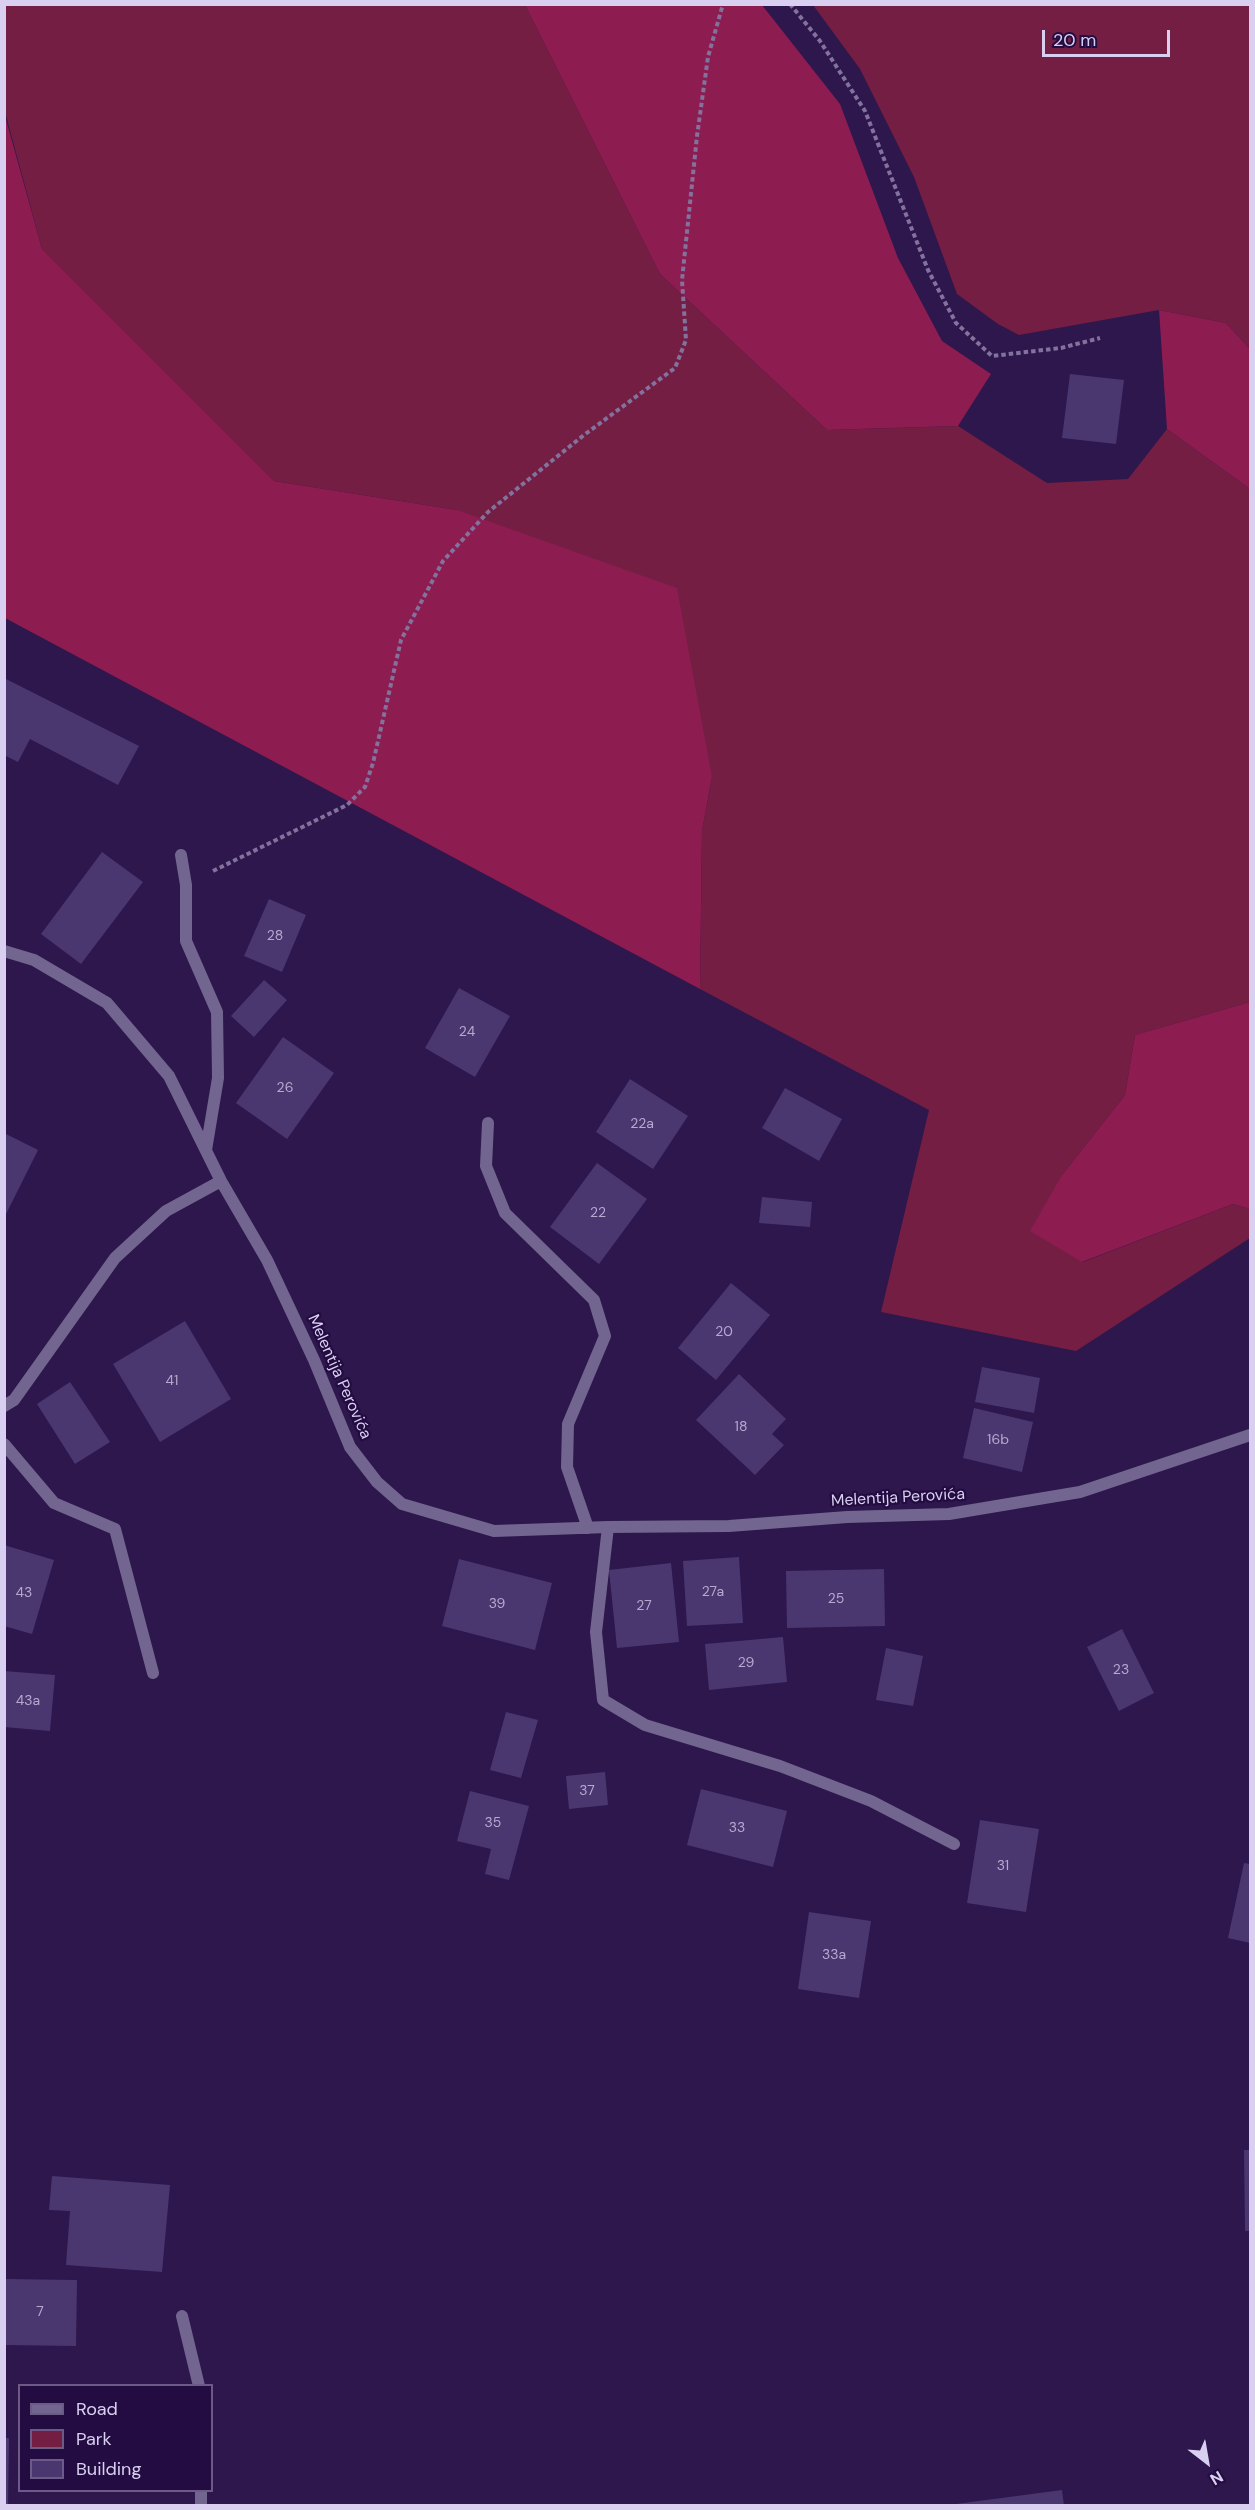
<!DOCTYPE html>
<html>
<head>
<meta charset="utf-8">
<style>
	body { margin:0 }
	#map { position:relative; width:1255px; height:2510px; overflow:hidden; background:#2d174c; font-family:"DM Sans",sans-serif }
	canvas { display:block }
	.frame { position:absolute; inset:0; border:6px solid #d9cff1; pointer-events:none }
	.legend { position:absolute; left:18px; top:2384px; width:195px; height:108px; box-sizing:border-box; background:#230c41; border:2px solid #6c5a87; margin:0; padding:8px 10px; list-style:none; font-size:18px; color:#d9cff1 }
	.legend li { display:flex; align-items:center; gap:12px; height:30px }
	.legend b { width:30px; border:2px solid #6c5a87 }
	.north { position:absolute; left:1177px; top:2432px; width:60px; height:60px; -webkit-text-stroke:4px #230c41; paint-order:stroke; rotate:149deg; font-size:16px; font-weight:700; line-height:24px; text-align:center; color:#d9cff1 }
	.north::after { content:''; display:block; margin:auto; width:21px; height:27px; background:#d9cff1; clip-path:polygon(50% 0,100% 100%,50% 72%,0 100%) }
	.scale { position:absolute; left:1042px; top:30px; width:128px; height:27px; box-sizing:border-box; border:3px solid #d9cff1; border-top:0; padding-left:8px; font-size:18px; line-height:21px; white-space:nowrap; color:#d9cff1; -webkit-text-stroke:4px #230c41; paint-order:stroke }
</style>
</head>
<body>
<div id="map">
<canvas width="1255" height="2510"></canvas>
<div class="frame"></div>
<ul class="legend">
<li><b style="height:8px;background:#726590"></b>Road</li>
<li><b style="height:16px;background:#741e43"></b>Park</li>
<li><b style="height:16px;background:#4b376f"></b>Building</li>
</ul>
<div class="north">N</div>
<div class="scale">20 m</div>
</div>
<script>
const context = document.querySelector('canvas').getContext('2d');
context.lineJoin = 'round';
function fill(path, color) { context.fillStyle = color; context.fill(path, 'evenodd'); }
const toPath = rows => new Path2D(rows.map(r => 'M' + r).join(''));
function strokePath(path, color, width, dash) { context.strokeStyle = color; context.lineWidth = width; context.lineCap = dash ? 'butt' : 'round'; context.setLineDash(dash || []); context.stroke(path); }
function drawText(font, color, halo, rows, align = 'center') {
  context.font = font + ' "DM Sans",sans-serif'; context.lineWidth = 4.5; context.setLineDash([]); context.textBaseline = 'middle'; context.strokeStyle = halo; context.fillStyle = color; for (const [text, x, y, turn = 0] of rows) {
    context.save(); context.translate(x, y); context.rotate((+turn || 0) * Math.PI / 180); context.textAlign = isNaN(turn) ? turn : align; if (halo) context.strokeText(text, 0, 0); context.fillText(text, 0, 0); context.restore();
  }
}
fill(toPath([
	[4,5,525,5,660,274,827,430,958,426,1047,483,1128,479,1167,429,1250,489,1250,1002,1135,1035,1125,1095,1062,1175,1083,1262,1233,1204,1250,1209,1250,1238,1076,1351,881,1312,929,1110,700,989,702,831,712,777,457,510,274,481,42,249,5,112],
	[813,5,1250,5,1250,349,1226,323,1159,310,1019,335,998,324,957,294,914,177,860,69]
]), '#741e43');
fill(toPath([
	[525,5,762,5,840,104,898,258,942,341,991,374,958,426,827,430,660,274],
	[4,112,42,249,274,481,457,510,677,588,712,777,702,831,700,989,5,618],
	[1159,310,1226,323,1250,349,1250,489,1167,429],
	[1250,1002,1250,1209,1233,1204,1082,1262,1030,1231,1062,1175,1125,1095,1135,1035]
]), '#8d1c50');
fill(toPath([
	[1070,374,1124,380,1116,444,1062,438],
	[4,678,139,746,118,785,30,739,18,762,4,755],
	[102,852,143,882,81,964,41,934],
	[269,899,306,915,282,972,244,956],
	[264,980,287,1000,254,1037,231,1016],
	[459,988,510,1016,475,1077,425,1048],
	[283,1037,334,1073,287,1139,236,1103],
	[630,1079,688,1116,653,1169,596,1132],
	[785,1088,842,1119,819,1161,762,1128],
	[4,1133,38,1150,4,1218],
	[597,1163,647,1199,599,1264,550,1227],
	[762,1197,812,1202,810,1227,759,1223],
	[731,1283,770,1315,716,1380,678,1348],
	[185,1321,231,1399,160,1442,113,1364],
	[982,1367,1040,1378,1034,1413,975,1402],
	[739,1374,786,1419,772,1434,784,1445,755,1475,696,1420],
	[70,1382,110,1442,75,1464,37,1404],
	[974,1408,1033,1422,1022,1472,963,1458],
	[4,1545,54,1560,32,1634,4,1626],
	[739,1557,743,1623,687,1626,683,1561],
	[459,1559,552,1583,535,1650,442,1626],
	[671,1563,679,1642,617,1648,609,1570],
	[884,1569,885,1626,787,1628,786,1571],
	[1122,1629,1154,1693,1119,1711,1087,1647],
	[783,1637,787,1682,709,1690,705,1644],
	[886,1648,923,1656,913,1706,876,1700],
	[4,1671,55,1675,50,1731,4,1727],
	[506,1712,538,1720,521,1778,490,1770],
	[605,1772,608,1805,569,1809,566,1776],
	[701,1789,787,1811,773,1867,687,1845],
	[470,1791,529,1806,509,1880,485,1874,491,1849,457,1841],
	[980,1820,1039,1829,1026,1912,967,1903],
	[1244,1863,1250,1864,1250,1943,1228,1938],
	[809,1912,871,1921,859,1998,798,1989],
	[1244,2150,1250,2150,1250,2231,1245,2231],
	[52,2176,170,2185,162,2272,66,2265,70,2211,49,2210],
	[4,2279,77,2280,76,2346,4,2345],
	[4,2438,9,2438,8,2506,4,2506],
	[1062,2490,1064,2506,956,2506,956,2504]
]), '#4b376f');
strokePath(toPath([
	[790,4,820,41,865,111,928,270,956,323,992,356,1061,348,1100,338],
	[213,871,347,805,365,787,373,763,401,640,443,561,488,512,584,435,675,368,686,340,682,280,697,136,708,57,723,4]
]), '#82729d', 4, [4.5, 3]);
strokePath(toPath([
	[181,855,186,885,186,941,217,1012,218,1078,206,1150]
]), '#726590', 12);
strokePath(toPath([
	[4,951,34,960,107,1003,169,1076,221,1181,267,1260,314,1360,350,1447,377,1482,402,1504,494,1531,608,1527,729,1526,847,1517,949,1514,1080,1492,1250,1435],
	[488,1123,486,1166,505,1213,594,1300,605,1336,568,1424,567,1467,588,1528],
	[4,1406,14,1400,115,1258,166,1211,221,1181],
	[4,1444,54,1503,115,1529,153,1673],
	[608,1527,596,1632,603,1700,645,1725,780,1766,871,1801,954,1844],
	[182,2316,199,2386],
	[201,2490,201,2506]
]), '#726590', 12);
drawText('14px', '#b6a9d0', null, [
	["28",275,936],
	["24",467,1032],
	["26",285,1088],
	["22a",642,1124],
	["22",598,1213],
	["20",724,1332],
	["41",172,1381],
	["18",741,1427],
	["16b",998,1440],
	["27a",713,1592],
	["43",24,1593],
	["25",836,1599],
	["39",497,1604],
	["27",644,1606],
	["29",746,1663],
	["23",1121,1670],
	["43a",28,1701],
	["37",587,1791],
	["35",493,1823],
	["33",737,1828],
	["31",1003,1866],
	["33a",834,1955],
	["7",40,2312]
]);
drawText('16px', '#d9cff1', '#230c41', [
	["Melentija Perovića",339,1377,66],
	["Melentija Perovića",898,1498,-3]
]);
</script>
</body>
</html>
